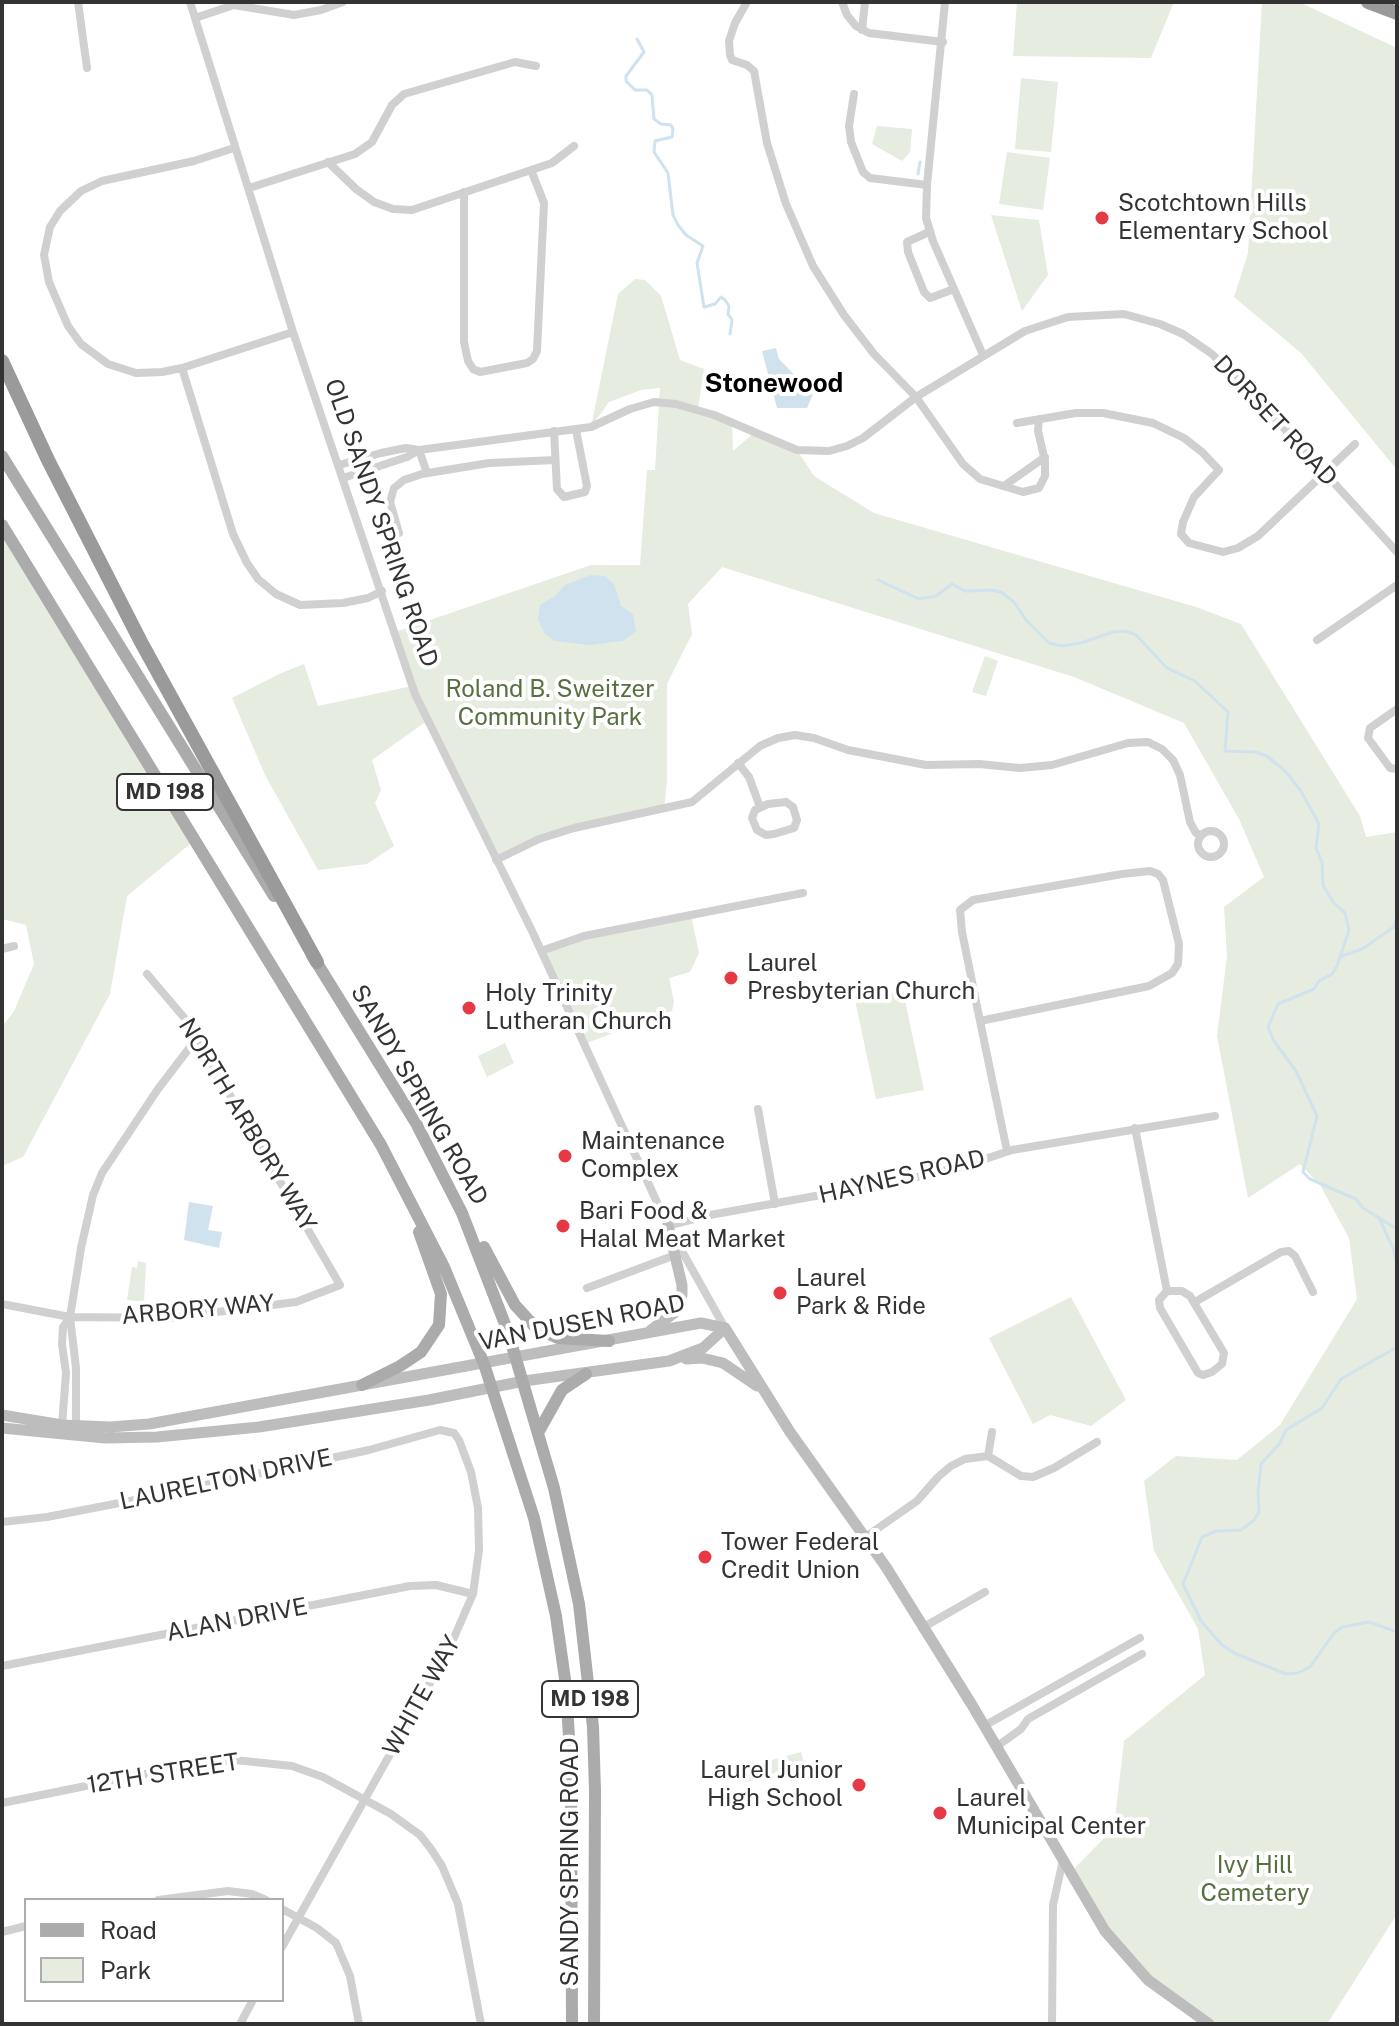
<!DOCTYPE html>
<html>
<head>
<meta charset="utf-8">
<style>
	body { margin:0 }
	#map { position:relative; width:1399px; height:2026px; overflow:hidden; background:#fff; font-family:"Public Sans",sans-serif }
	canvas { display:block }
	.frame { position:absolute; inset:0; border:4px solid #333; pointer-events:none }
	.legend { position:absolute; left:24px; top:1898px; width:260px; height:104px; box-sizing:border-box; background:#fff; border:2px solid #adadad; margin:0; padding:10px 14px; list-style:none; font-size:24px; color:#333 }
	.legend li { display:flex; align-items:center; gap:16px; height:40px }
	.legend b { width:40px; border:2px solid #adadad }
</style>
</head>
<body>
<div id="map">
<canvas width="1399" height="2026"></canvas>
<div class="frame"></div>
<ul class="legend">
<li><b style="height:10px;background:#ababab"></b>Road</li>
<li><b style="height:22px;background:#e6ecdf"></b>Park</li>
</ul>
</div>
<script>
const context = document.querySelector('canvas').getContext('2d');
context.lineJoin = 'round';
function fill(path, color) { context.fillStyle = color; context.fill(path, 'evenodd'); }
const toPath = rows => new Path2D(rows.map(r => 'M' + r).join(''));
function strokePath(path, color, width, dash) { context.strokeStyle = color; context.lineWidth = width; context.lineCap = dash ? 'butt' : 'round'; context.setLineDash(dash || []); context.stroke(path); }
function drawText(font, color, halo, rows, align = 'center') {
  context.font = font + ' "Public Sans",sans-serif'; context.lineWidth = 8; context.setLineDash([]); context.textBaseline = 'middle'; context.strokeStyle = halo; context.fillStyle = color; for (const [text, x, y, turn = 0] of rows) {
    context.save(); context.translate(x, y); context.rotate((+turn || 0) * Math.PI / 180); context.textAlign = isNaN(turn) ? turn : align; if (halo) context.strokeText(text, 0, 0); context.fillText(text, 0, 0); context.restore();
  }
}
fill(toPath([
	[1017,2,1174,2,1151,58,1013,56],
	[1262,2,1299,2,1397,48,1397,470,1301,353,1234,297,1248,253],
	[1021,78,1058,82,1051,152,1015,149],
	[877,126,912,129,910,152,902,161,872,144],
	[1007,152,1050,158,1043,210,999,204],
	[991,215,1039,220,1048,275,1022,311],
	[635,279,645,280,661,296,680,360,704,369,698,409,732,421,733,451,756,431,797,450,814,476,874,513,1196,607,1241,624,1360,816,1366,837,1397,832,1397,1914,1327,2024,1209,2024,1163,1992,1114,1943,1070,1873,1114,1828,1124,1741,1205,1675,1198,1629,1154,1551,1144,1481,1176,1456,1237,1460,1280,1425,1357,1299,1349,1238,1320,1185,1300,1164,1248,1198,1217,1036,1227,956,1224,907,1264,877,1239,819,1184,723,1074,677,722,567,688,604,692,634,667,684,667,781,664,809,574,828,496,860,427,721,372,760,381,790,375,803,394,846,367,864,318,870,265,775,232,698,279,674,304,664,318,706,412,686,395,632,591,565,640,565,647,470,655,470,660,388,641,390,609,402,591,427,618,294],
	[2,525,195,840,127,896,110,994,23,1157,2,1166,2,1027,14,1011,34,964,26,925,2,919],
	[985,656,998,661,986,696,972,692],
	[691,915,699,953,690,972,669,978,674,1002,672,1011,584,1044,541,951,570,939],
	[903,991,924,1090,876,1099,855,1000],
	[505,1043,514,1063,487,1077,478,1056],
	[138,1261,146,1263,144,1302,127,1300,132,1267,137,1268],
	[1071,1297,1126,1400,1091,1426,1050,1415,1033,1424,989,1338],
	[801,1752,805,1766,746,1782,742,1768]
]), '#e6ecdf');
fill(toPath([
	[776,348,779,359,813,394,807,408,777,408,762,351],
	[591,575,605,576,614,584,621,606,633,614,636,631,623,641,590,645,555,641,545,634,538,620,540,605,555,596,565,585],
	[189,1202,213,1206,208,1230,222,1232,219,1248,184,1240]
]), '#cfe2ee');
strokePath(toPath([
	[637,39,644,52,626,76,626,81,635,90,647,90,652,95,654,119,661,124,671,125,673,129,672,137,655,141,654,152,668,173,673,215,678,225,686,235,703,246,697,263,704,307,715,304,721,297,725,300,729,306,728,314,732,320,730,334],
	[918,174,920,162],
	[878,580,919,599,936,596,952,584,965,591,991,590,1001,592,1014,602,1026,620,1049,643,1062,646,1081,643,1113,632,1125,631,1136,635,1167,668,1195,681,1228,712,1225,751,1255,752,1267,756,1286,772,1301,791,1319,824,1316,848,1322,862,1323,885,1333,902,1345,913,1349,930,1337,966,1332,974,1319,981,1314,989,1278,1004,1268,1027,1274,1041,1296,1071,1317,1116,1303,1172,1310,1179,1356,1199,1363,1208,1397,1229],
	[1342,956,1362,949,1394,927,1397,915],
	[1379,1218,1393,1248,1397,1265],
	[1397,1347,1341,1379,1322,1408,1286,1430,1280,1443,1261,1464,1258,1492,1259,1512,1254,1520,1241,1530,1216,1531,1202,1537,1183,1584,1201,1621,1221,1644,1234,1653,1286,1674,1298,1673,1310,1667,1334,1633,1342,1627,1369,1622,1397,1632]
]), '#cfe2ee', 3);
strokePath(toPath([
	[78,2,87,68],
	[190,2,293,332,415,694,532,931,668,1226,725,1328],
	[747,2,735,23,729,41,730,55,732,60,747,65,754,71,767,143,786,204,813,266,844,315,874,354,916,397,963,464,980,479,1023,492,1039,488,1045,476,1045,461,1038,431,1039,419],
	[842,2,847,15,856,26,869,33,943,42],
	[945,2,927,185,926,218,933,241,983,355],
	[195,18,234,5,294,15,321,10,343,2],
	[862,30,865,2],
	[854,94,849,126,851,142,863,172,870,178,927,185],
	[234,148,194,161,102,181,81,191,60,211,50,227,44,255,49,282,68,326,81,344,108,364,136,373,162,372,182,368,293,332],
	[328,162,356,189,374,202,393,209,412,210,552,163,574,146],
	[249,188,355,154,372,142,392,105,404,94,515,62,536,66],
	[464,192,464,342,468,361,473,369,480,372,527,363,533,359,537,351,544,203,531,170],
	[929,232,907,242,908,252,924,292,930,298,954,289],
	[182,368,233,534,247,563,258,579,276,594,300,605,343,603,368,598,382,591],
	[1017,423,1076,413,1103,413,1153,423,1184,438,1202,452,1219,470,1194,497,1183,522,1181,534,1189,543,1223,552,1238,548,1258,536,1355,444],
	[554,431,557,489,564,497,585,492,587,486,576,430],
	[419,450,427,473],
	[339,465,381,453,406,448,419,450],
	[343,478,407,457,419,450,591,427,630,409,654,402,676,404,714,415,797,450,829,451,847,446,863,438,916,397,1025,331,1068,317,1124,314,1160,324,1183,334,1212,354,1262,404,1397,552],
	[1004,486,1045,457],
	[399,533,390,502,394,488,404,480,422,474,489,463,555,460],
	[1317,640,1397,585],
	[1397,709,1370,728,1368,738,1390,768,1397,769],
	[738,763,749,777,760,807],
	[786,802,793,807,797,820,794,828,774,834,766,835,757,830,752,818,755,810,768,804,786,802],
	'1198 844a13 13 0 1 1 26 0a13 13 0 1 1-26 0Z',
	[496,860,539,839,574,828,692,802,760,746,778,738,795,735,814,738,848,750,926,765,979,764,1020,768,1052,765,1128,743,1148,742,1162,749,1173,760,1180,775,1190,822,1196,833,1201,835],
	[2,949,14,946],
	[541,951,584,936,803,893],
	[980,1021,1149,986,1172,973,1178,964,1179,944,1163,880,1158,874,1150,871,1122,874,973,900,960,910,962,932,980,1021,1007,1151],
	[758,1109,775,1204],
	[1135,1128,1167,1291,1159,1300,1160,1308,1198,1373,1203,1375,1212,1372,1222,1364,1224,1353,1190,1296,1182,1291,1167,1291],
	[668,1226,710,1215,904,1180,967,1165,1012,1150,1215,1116],
	[587,1288,678,1254],
	[1195,1302,1281,1252,1289,1251,1295,1256,1313,1292],
	[2,1304,70,1317,170,1318,296,1302,340,1285,187,1021,147,974],
	[70,1317,81,1248,93,1195,102,1173,158,1089,197,1038],
	[70,1317,76,1368,76,1425,69,1436,62,1425,66,1373,62,1344,63,1327,70,1317],
	[988,1456,992,1432],
	[2,1522,47,1517,140,1499,369,1450,440,1430,454,1433,459,1440,471,1472,478,1508,479,1550,473,1594,449,1649,282,1947],
	[864,1538,917,1501,938,1477,951,1466,965,1459,988,1456,1021,1476,1033,1477,1054,1468,1097,1442],
	[922,1628,985,1592],
	[2,1666,410,1586,436,1585,473,1594],
	[984,1726,1140,1638],
	[996,1747,1021,1729,1028,1719,1142,1654],
	[2,1803,194,1764,235,1760,292,1766,323,1777,391,1814,420,1835,431,1849,442,1866,458,1904,481,2024],
	[158,1900,228,1891,252,1894,266,1900],
	[282,1909,317,1928,336,1943,350,1976,359,2024],
	[2,1932,26,1926],
	[240,2024,253,2000],
	[1052,2024,1053,1905,1063,1860]
]), '#d0d0d0', 8);
strokePath(toPath([
	[725,1328,790,1432,886,1567,972,1705,1105,1931,1148,1980,1209,2024],
	[651,1330,674,1313,682,1295,682,1285,668,1226],
	[686,1359,702,1358,723,1363,757,1386],
	[2,1415,62,1425,110,1427,149,1424,701,1323,725,1328],
	[2,1428,105,1438,157,1437,259,1427,429,1400,524,1381,669,1361,703,1348,725,1328]
]), '#bdbdbd', 11);
strokePath(toPath([
	[2,456,274,896],
	[2,525,381,1145,444,1267,484,1364,534,1518,556,1616,566,1686,571,1772,572,2024],
	[312,955,416,1123,462,1213,508,1332,554,1488,579,1604,593,1727,595,1791,594,2024],
	[484,1247,515,1305,536,1328,558,1338,609,1341],
	[362,1385,400,1366,421,1352,439,1325,441,1294,419,1232],
	[539,1431,562,1390,586,1374]
]), '#ababab', 12);
strokePath(toPath([
	[1368,2,1397,13],
	[2,361,48,460,141,642,317,962]
]), '#9a9a9a', 14);
for (const [x, y, r, color] of [
	[1102,218,8,"#e63946"],
	[731,978,8,"#e63946"],
	[469,1008,8,"#e63946"],
	[565,1156,8,"#e63946"],
	[563,1226,8,"#e63946"],
	[780,1293,8,"#e63946"],
	[705,1557,8,"#e63946"],
	[859,1785,8,"#e63946"],
	[940,1813,8,"#e63946"]
]) { const dot = new Path2D(); dot.arc(x, y, r, 0, 2 * Math.PI); context.fillStyle = color; context.fill(dot); strokePath(dot, '#fff', 3); }
for (const [x, y, w] of [
	[165,792,96],
	[590,1699,96]
]) { const box = new Path2D(); box.roundRect(x - w / 2, y - 18, w, 36, 6); context.fillStyle = '#fff'; context.fill(box); strokePath(box, '#333', 2); }
drawText('bold 22px', '#333', null, [
	["MD 198",165,792],
	["MD 198",590,1699]
]);
drawText('24px', '#333', '#fff', [
	["Scotchtown Hills",1118,204],
	["Elementary School",1118,232],
	["Laurel",747,964],
	["Presbyterian Church",747,992],
	["Holy Trinity",485,994],
	["Lutheran Church",485,1022],
	["Maintenance",581,1142],
	["Complex",581,1170],
	["Bari Food &",579,1212],
	["Halal Meat Market",579,1240],
	["Laurel",796,1279],
	["Park & Ride",796,1307],
	["Tower Federal",721,1543],
	["Credit Union",721,1571],
	["Laurel Junior",843,1771,"right"],
	["High School",843,1799,"right"],
	["Laurel",956,1799],
	["Municipal Center",956,1827]
], 'left');
drawText('24px', '#333', '#fff', [
	["DORSET ROAD",1275,421,47],
	["OLD SANDY SPRING ROAD",381,523,71],
	["SANDY SPRING ROAD",419,1095,60],
	["NORTH ARBORY WAY",247,1125,59],
	["HAYNES ROAD",902,1177,-13],
	["ARBORY WAY",198,1310,-5],
	["VAN DUSEN ROAD",582,1323,-11],
	["LAURELTON DRIVE",226,1480,-12],
	["ALAN DRIVE",237,1620,-11],
	["WHITE WAY",422,1696,-61],
	["12TH STREET",163,1774,-9],
	["SANDY SPRING ROAD",571,1862,-90]
]);
drawText('24px', '#56703f', '#fff', [
	["Roland B. Sweitzer",550,690],
	["Community Park",550,718],
	["Ivy Hill",1255,1866],
	["Cemetery",1255,1894]
]);
drawText('bold 26px', '#000', '#fff', [
	["Stonewood",774,384]
]);
</script>
</body>
</html>
